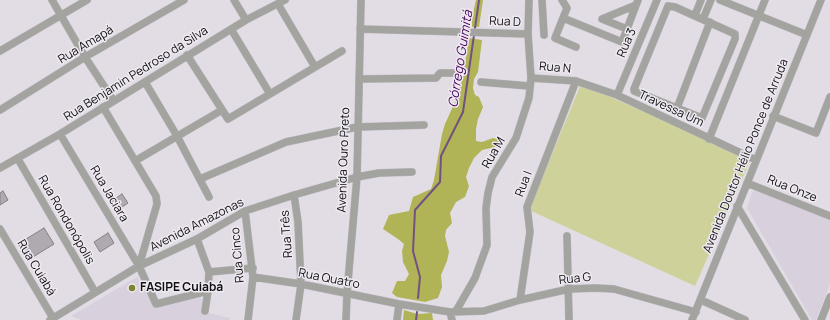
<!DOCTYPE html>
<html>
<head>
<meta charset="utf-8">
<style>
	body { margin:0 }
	canvas { display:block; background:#e2dde4 }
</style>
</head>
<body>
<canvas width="830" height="320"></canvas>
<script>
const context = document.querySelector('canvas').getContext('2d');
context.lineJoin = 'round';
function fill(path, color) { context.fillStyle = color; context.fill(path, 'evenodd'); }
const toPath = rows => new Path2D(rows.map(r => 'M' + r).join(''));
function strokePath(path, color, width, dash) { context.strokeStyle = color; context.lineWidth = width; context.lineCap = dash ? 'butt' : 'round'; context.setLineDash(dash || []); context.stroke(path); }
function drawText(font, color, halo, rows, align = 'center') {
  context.font = font + ' Manrope,sans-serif'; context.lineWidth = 3; context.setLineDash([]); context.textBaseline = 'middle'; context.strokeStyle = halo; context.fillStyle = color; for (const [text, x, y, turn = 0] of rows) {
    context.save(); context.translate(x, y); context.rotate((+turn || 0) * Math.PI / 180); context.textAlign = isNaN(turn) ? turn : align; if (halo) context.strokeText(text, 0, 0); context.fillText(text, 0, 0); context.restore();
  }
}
fill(toPath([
	[756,190,830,219,830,284,816,320,812,320,747,208,752,192],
	[137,277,158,306,199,298,205,300,204,312,230,318,229,320,81,320,71,316]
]), '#d8d0dd');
fill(toPath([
	[581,84,751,159,695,286,529,210]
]), '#ced29a');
fill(toPath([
	[476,0,483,0,479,27,472,27,472,18],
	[469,38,482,40,478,72,474,79,473,88,475,95,479,97,483,107,478,119,476,129,476,141,482,142,493,138,500,140,495,147,482,150,474,158,469,168,466,177,469,186,465,197,456,202,450,213,452,223,446,230,445,236,449,252,447,261,441,275,442,287,438,298,425,302,397,297,392,293,397,281,405,281,409,274,403,262,402,251,404,244,398,239,383,229,389,215,409,211,413,197,431,189,434,180,442,134,445,124,455,102,463,77],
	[404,310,417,314,432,313,433,320,403,320]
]), '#b0b456');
strokePath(toPath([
	[418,298,420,277,413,251,415,210,440,182,441,156,463,112,479,0],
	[416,320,417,312]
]), '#725082', 2);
const building = toPath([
	[3,191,8,200,0,205,0,193,3,191],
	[122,194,128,203,116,211,110,202,122,194],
	[44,228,54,244,28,260,18,244,44,228],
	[108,233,114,243,100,252,94,242,108,233]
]);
fill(building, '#aeaab0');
strokePath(building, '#848086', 1);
const minor = toPath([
	[52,0,85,57,113,100],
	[234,0,246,20],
	[542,0,544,35],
	[562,0,567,8,555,38,576,47],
	[720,0,807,35],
	[278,4,315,67],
	[668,6,675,7,735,34,735,39,702,118,634,91,634,89,668,6],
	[695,15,701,0],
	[563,18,622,42,638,0],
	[703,19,711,0],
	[231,29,270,94],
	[360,29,528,34],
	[627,29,602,19,636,5],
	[0,51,87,0],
	[187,55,228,119,342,51],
	[531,78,576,81,617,95,756,160],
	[359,79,436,78,440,73,457,73],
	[145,82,177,136,209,197],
	[481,82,529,86],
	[617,95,657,0],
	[103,107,156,196,157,204,139,266],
	[677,108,710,22],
	[0,110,85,57,184,0],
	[773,116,816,133,830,97],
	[60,134,139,266,156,304,208,291],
	[709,139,765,0],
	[18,159,95,292],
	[135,161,222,110],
	[0,168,60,134,246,20,285,0],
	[200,179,286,142,357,127,424,125],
	[747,183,830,216],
	[294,195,298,222,301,284,296,320],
	[737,206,805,320],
	[245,211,253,277,248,320],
	[0,229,53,318],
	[567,236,569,320],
	[197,239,209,272,208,291,205,311],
	[209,272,253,268],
	[253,277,301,284,399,304,450,312,484,311,520,300,569,289,595,288,614,289,696,312],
	[520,300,530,232,527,207,576,81],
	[701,300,745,320],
	[456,311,475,278,487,245,486,208,488,193,492,177,516,138,529,98,531,78,528,34,529,0],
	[450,312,452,320],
	[50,320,139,266,197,239,245,211,294,195,357,177,379,173,412,172],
	[346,320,347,293,357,177,361,0],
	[397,320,399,304],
	[692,320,821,0],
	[821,320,830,297]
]);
strokePath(minor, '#bcb8be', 8);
strokePath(minor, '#a3a3a0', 7);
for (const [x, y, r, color] of [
	[132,288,4,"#7f822c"]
]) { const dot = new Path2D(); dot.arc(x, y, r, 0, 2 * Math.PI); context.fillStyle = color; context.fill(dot); strokePath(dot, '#efeaf1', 1.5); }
drawText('12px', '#0f0e10', '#efeaf1', [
	["Rua D",505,22,2],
	["Rua 3",627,43,-67],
	["Rua Amapá",86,45,-31],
	["Rua N",555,68,5],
	["Rua Benjamin Pedroso da Silva",136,74,-32],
	["Travessa Um",671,109,25],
	["Rua M",494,153,-60],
	["Avenida Doutor Hélio Ponce de Arruda",746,156,-68],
	["Avenida Ouro Preto",344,160,-88],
	["Rua I",524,184,-69],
	["Rua Onze",792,189,22],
	["Rua Jaciara",109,194,59],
	["Rua Rondonópolis",66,220,60],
	["Avenida Amazonas",197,225,-27],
	["Rua Três",287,234,-94],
	["Rua Cinco",238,255,-95],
	["Rua Cuiabá",36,268,59],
	["Rua Quatro",329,279,11],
	["Rua G",575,279,-6]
]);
drawText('bold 12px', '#0f0e10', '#efeaf1', [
	["FASIPE Cuiabá",140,288]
], 'left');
drawText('italic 13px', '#44005c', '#efeaf1', [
	["Córrego Guimitá",461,59,-81]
]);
</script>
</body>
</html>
